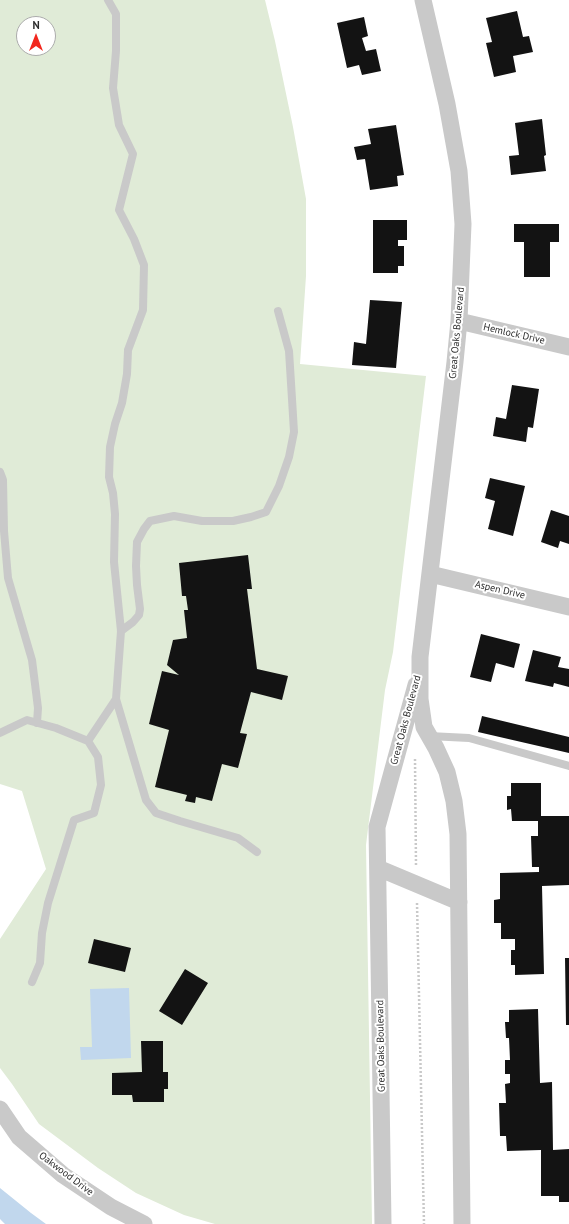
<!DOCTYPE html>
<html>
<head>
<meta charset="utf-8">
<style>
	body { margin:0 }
	#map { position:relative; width:569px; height:1224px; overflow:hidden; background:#fff; font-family:"PT Sans",sans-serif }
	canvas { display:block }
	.north { position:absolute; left:16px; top:16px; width:40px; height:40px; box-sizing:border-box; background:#fff; border:1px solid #ababab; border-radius:50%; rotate:0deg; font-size:11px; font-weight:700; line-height:16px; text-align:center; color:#2c2c2c }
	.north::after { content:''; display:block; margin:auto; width:14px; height:18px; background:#f2271e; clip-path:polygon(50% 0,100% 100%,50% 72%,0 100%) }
</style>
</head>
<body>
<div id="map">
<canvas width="569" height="1224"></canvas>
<div class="north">N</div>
</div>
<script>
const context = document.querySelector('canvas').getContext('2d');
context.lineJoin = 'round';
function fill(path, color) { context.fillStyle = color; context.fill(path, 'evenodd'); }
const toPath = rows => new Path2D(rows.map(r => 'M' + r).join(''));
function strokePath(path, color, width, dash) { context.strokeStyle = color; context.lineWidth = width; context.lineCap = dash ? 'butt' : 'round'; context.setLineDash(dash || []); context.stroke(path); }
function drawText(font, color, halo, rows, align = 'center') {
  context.font = font + ' "PT Sans",sans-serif'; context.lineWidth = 4; context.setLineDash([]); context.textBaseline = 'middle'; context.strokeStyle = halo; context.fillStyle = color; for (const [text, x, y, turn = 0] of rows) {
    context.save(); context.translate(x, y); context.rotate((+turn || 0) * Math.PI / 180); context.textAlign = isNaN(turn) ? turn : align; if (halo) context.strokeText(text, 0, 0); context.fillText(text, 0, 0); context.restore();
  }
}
fill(toPath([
	[0,0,265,0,275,41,293,127,306,199,306,276,300,364,426,376,393,652,385,690,366,845,372,1224,215,1224,184,1215,136,1193,98,1168,39,1124,12,1084,0,1068,0,939,46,869,22,791,0,784],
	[24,24,48,24,48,48,24,48]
]), '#e0ebd7');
fill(toPath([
	[129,988,131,1058,81,1060,80,1047,92,1047,90,989],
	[0,1188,31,1213,46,1224,5,1224,0,1219]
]), '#c1d7ed');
fill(toPath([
	[517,11,523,37,529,36,533,52,513,56,516,72,494,77,486,43,492,42,486,18],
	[364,17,368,36,362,38,366,51,376,49,381,71,362,75,359,65,347,68,337,23],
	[542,119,546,155,544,156,546,171,511,175,509,156,519,155,515,123],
	[396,125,404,175,397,176,398,186,370,190,365,159,357,160,354,147,371,144,368,129],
	[373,220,407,220,407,240,398,240,398,246,404,246,404,266,398,266,398,273,373,273],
	[514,224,559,224,559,242,550,242,550,277,524,277,524,242,514,242],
	[370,300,402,302,396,368,352,365,354,342,366,344],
	[512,385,539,389,533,428,528,427,526,442,493,436,496,417,506,419],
	[490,478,525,486,513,536,488,529,495,501,485,498],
	[551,510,569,516,569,544,560,541,558,548,541,542],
	[248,555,252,589,247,589,257,669,288,676,282,700,251,692,240,733,247,734,238,768,222,764,212,801,196,797,195,803,185,801,187,795,155,787,169,730,149,724,162,671,179,675,167,665,173,640,187,638,184,610,188,610,186,596,182,596,179,563],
	[481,634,520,644,514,668,496,663,491,682,470,677],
	[533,650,561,657,558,667,569,669,569,687,554,683,553,687,525,681],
	[482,716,569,737,569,753,478,732],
	[511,783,541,783,541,816,569,816,569,885,542,886,544,974,515,975,515,965,511,965,511,950,515,950,515,939,501,939,501,923,494,923,494,900,500,899,500,873,539,872,539,867,532,867,531,836,538,836,538,821,512,821,511,809,507,810,507,796,511,796],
	[94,939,131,948,125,972,88,963],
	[565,958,569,958,569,1025,566,1025],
	[185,969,208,983,182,1025,159,1011],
	[538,1009,540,1083,552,1082,553,1150,569,1149,569,1202,559,1202,559,1196,541,1196,541,1150,507,1151,506,1136,500,1136,499,1103,506,1103,505,1084,510,1083,510,1074,505,1074,505,1060,510,1060,509,1038,506,1038,505,1022,509,1022,509,1010],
	[141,1041,163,1041,163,1072,168,1072,168,1089,164,1089,164,1102,133,1102,132,1095,112,1095,112,1073,142,1072]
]), '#131313');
strokePath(toPath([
	[415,759,416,866],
	[417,903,424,1224]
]), '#c9c9c9', 2.5, [2, 2]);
strokePath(toPath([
	[108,0,116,14,116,51,113,88,119,125,133,154,119,210,134,239,144,265,143,310,128,350,127,374,122,403,115,424,110,447,109,477,113,493,115,514,114,562,121,631,116,699,146,800,156,813,180,821,238,838,257,852],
	[0,472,3,480,4,531,8,578,32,660,38,708,37,723],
	[121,631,133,622,139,615,140,609,137,585,136,566,137,542,144,529,150,521,174,516,202,521,233,521,251,517,266,512,279,486,289,457,294,432,292,399,289,351,278,311],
	[0,733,27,720,56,728,88,741,98,757,101,785,94,813,74,820,48,903,42,933,40,963,32,982],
	[429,736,469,738,569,766],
	[88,741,116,699]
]), '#c9c9c9', 8);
strokePath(toPath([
	[423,0,447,104,459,171,463,224,459,321,455,362,420,657,420,699,424,727,436,748,447,772,454,801,458,834,462,1224],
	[459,321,569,347],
	[430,574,569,607],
	[378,868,459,902],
	[0,1109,19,1137,63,1175,111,1207,144,1224],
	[383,1224,377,827,416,685]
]), '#c9c9c9', 17);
drawText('10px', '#2c2c2c', '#fff', [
	["Great Oaks Boulevard",457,333,-85],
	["Hemlock Drive",514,334,13],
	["Aspen Drive",500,590,13],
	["Great Oaks Boulevard",406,720,-75],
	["Great Oaks Boulevard",381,1046,-91],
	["Oakwood Drive",66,1174,37]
]);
</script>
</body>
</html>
